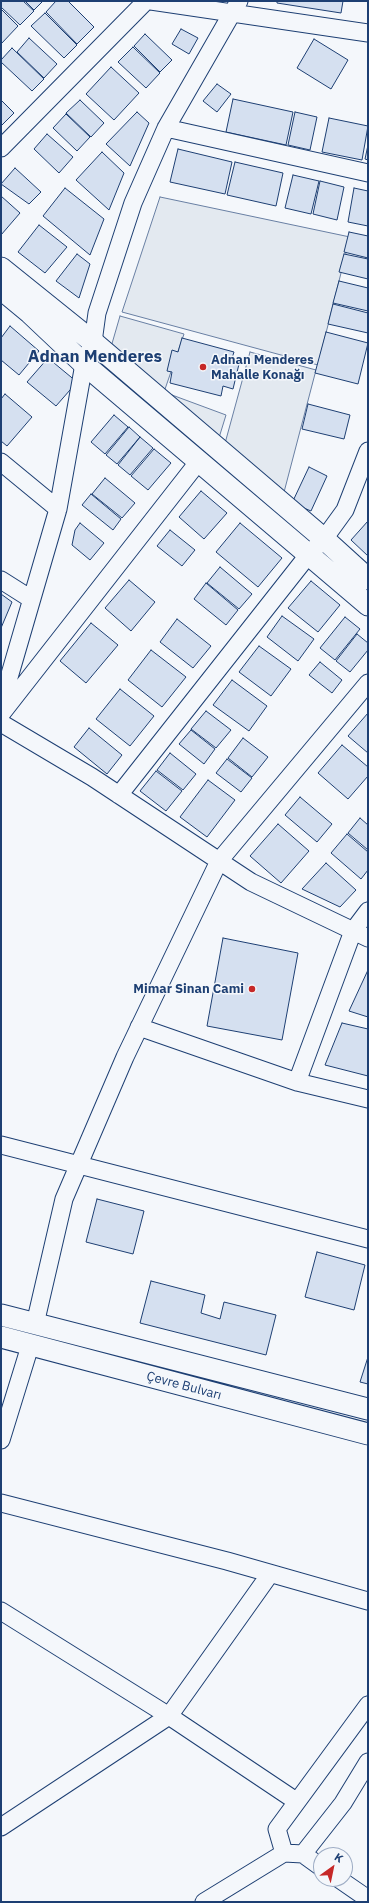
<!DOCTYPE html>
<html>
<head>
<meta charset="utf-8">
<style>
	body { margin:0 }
	#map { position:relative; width:369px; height:1903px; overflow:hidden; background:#f4f7fb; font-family:"IBM Plex Sans",sans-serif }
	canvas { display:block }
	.frame { position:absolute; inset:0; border:2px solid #1d3f73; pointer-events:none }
	.north { position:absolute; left:313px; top:1847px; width:40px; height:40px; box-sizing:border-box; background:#f4f7fb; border:1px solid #9eadc5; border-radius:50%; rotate:33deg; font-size:11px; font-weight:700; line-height:16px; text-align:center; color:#1d3f73 }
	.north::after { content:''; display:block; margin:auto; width:14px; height:18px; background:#c62828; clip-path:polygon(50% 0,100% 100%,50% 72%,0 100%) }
</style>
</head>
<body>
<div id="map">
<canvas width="369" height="1903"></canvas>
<div class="frame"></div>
<div class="north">K</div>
</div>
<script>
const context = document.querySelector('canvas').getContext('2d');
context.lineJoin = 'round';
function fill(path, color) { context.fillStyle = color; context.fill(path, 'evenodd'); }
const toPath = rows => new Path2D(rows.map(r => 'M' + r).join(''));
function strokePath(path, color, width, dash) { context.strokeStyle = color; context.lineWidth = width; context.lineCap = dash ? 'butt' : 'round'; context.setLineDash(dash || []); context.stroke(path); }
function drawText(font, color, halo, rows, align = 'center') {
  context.font = font + ' "IBM Plex Sans",sans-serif'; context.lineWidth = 3; context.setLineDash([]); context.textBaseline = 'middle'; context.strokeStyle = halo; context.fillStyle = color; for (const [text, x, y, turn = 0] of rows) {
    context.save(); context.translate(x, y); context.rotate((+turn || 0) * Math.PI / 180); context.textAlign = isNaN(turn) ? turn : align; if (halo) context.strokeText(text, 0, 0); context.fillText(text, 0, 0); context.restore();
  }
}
const green = toPath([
	[160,197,350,237,318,365,122,312,160,197],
	[120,316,184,334,163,395,111,347,120,316],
	[250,352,316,370,283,496,224,447,250,352],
	[172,395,226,415,218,441,170,400,172,395]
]);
fill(green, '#e3e9f0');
strokePath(green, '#687fa3', 1);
const building = toPath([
	[1,1,23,1,34,11,20,25,1,7,1,1],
	[25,1,43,1,34,10,25,1],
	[56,1,68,1,94,27,77,44,46,12,56,1],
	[277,1,343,1,341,13,277,3,277,1],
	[1,9,18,26,1,44,1,9],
	[45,13,77,45,64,58,31,26,45,13],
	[181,29,198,38,189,54,172,44,181,29],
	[145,34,172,60,160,72,134,46,145,34],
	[29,38,57,64,44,78,17,52,29,38],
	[314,39,348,60,331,89,297,68,314,39],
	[133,47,160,73,146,88,118,62,133,47],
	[12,48,44,79,32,91,1,62,1,60,12,48],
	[111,67,139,93,114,120,86,94,111,67],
	[217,84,231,94,217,112,203,101,217,84],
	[233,99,293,112,286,145,226,132,233,99],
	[1,100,14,113,1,126,1,100],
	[80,100,104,123,91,137,66,113,80,100],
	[137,112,149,123,130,166,106,144,137,112],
	[295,112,317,117,310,150,288,145,295,112],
	[66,114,90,137,77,151,53,128,66,114],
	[329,118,368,126,362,160,322,152,329,118],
	[47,134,73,157,59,173,34,149,47,134],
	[368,145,368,160,365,159,368,145],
	[178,149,232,162,225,194,170,182,178,149],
	[102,152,124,173,109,210,76,180,102,152],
	[235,162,283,173,276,206,227,195,235,162],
	[15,168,41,192,29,204,1,184,15,168],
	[293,175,319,181,311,214,285,208,293,175],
	[320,181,344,187,337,220,313,214,320,181],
	[65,188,104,219,90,255,43,216,65,188],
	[354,188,368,191,368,226,348,222,354,188],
	[1,196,20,213,1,235,1,196],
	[39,225,67,247,45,273,18,252,39,225],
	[349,232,368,236,368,258,344,252,349,232],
	[77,254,90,264,79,298,56,281,77,254],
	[344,254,368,259,368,279,339,272,344,254],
	[339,281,368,288,368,311,333,303,339,281],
	[333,304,368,313,368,333,328,324,333,304],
	[10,326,39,351,19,375,1,360,1,338,10,326],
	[326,332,368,343,358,384,315,373,326,332],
	[182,338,234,352,231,361,239,364,233,389,223,386,221,396,170,383,172,372,167,371,172,350,178,352,182,338],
	[48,358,77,382,56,406,27,382,48,358],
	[5,394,32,417,7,446,1,441,1,399,5,394],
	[308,404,350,415,344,439,302,429,308,404],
	[114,415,128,427,105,454,91,442,114,415],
	[129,427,140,437,117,464,106,455,129,427],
	[140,437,153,448,130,475,118,465,140,437],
	[154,449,171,463,148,490,131,476,154,449],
	[309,467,327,476,311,511,292,503,309,467],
	[105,478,135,503,122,518,92,494,105,478],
	[201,491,227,513,204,539,179,517,201,491],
	[91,494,121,519,113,530,82,505,91,494],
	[368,521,368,556,351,540,368,521],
	[80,523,104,543,90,560,72,545,75,530,80,523],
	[240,523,282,558,258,587,216,552,240,523],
	[170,530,195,550,182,566,157,546,170,530],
	[220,567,252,594,239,609,207,583,220,567],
	[129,580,155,602,131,631,105,608,129,580],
	[311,581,340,605,318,632,288,608,311,581],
	[206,583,238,610,226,625,194,599,206,583],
	[1,594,12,602,1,628,1,594],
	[282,616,314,639,298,661,267,637,282,616],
	[345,617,360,629,335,660,320,648,345,617],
	[177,619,211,646,193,668,160,642,177,619],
	[91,623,118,645,86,683,60,661,91,623],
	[357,634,368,643,368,650,350,672,336,661,357,634],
	[259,646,291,669,271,696,239,672,259,646],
	[151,650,186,677,162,707,128,680,151,650],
	[320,662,342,680,332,693,309,675,320,662],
	[232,680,267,706,249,731,213,705,232,680],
	[120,689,154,716,130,746,96,719,120,689],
	[206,711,231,730,216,748,191,729,206,711],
	[368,713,368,753,348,736,368,713],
	[89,728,122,755,107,774,74,747,89,728],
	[191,730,215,749,204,764,179,744,191,730],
	[243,738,268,757,252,777,228,758,243,738],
	[342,745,368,767,368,776,348,799,318,773,342,745],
	[170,753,196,774,183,790,157,770,170,753],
	[227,759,252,778,241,792,216,773,227,759],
	[156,771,182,791,166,811,140,791,156,771],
	[208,780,235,800,207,837,180,817,208,780],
	[300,797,332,824,317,842,285,815,300,797],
	[360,818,368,825,368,850,348,833,360,818],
	[278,824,309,851,281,883,250,856,278,824],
	[347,834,368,852,368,870,361,879,331,853,347,834],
	[326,863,356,890,340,907,302,889,326,863],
	[223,938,298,953,282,1040,207,1026,223,938],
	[368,970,368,1017,349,1011,368,970],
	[342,1023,368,1029,368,1076,325,1065,342,1023],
	[97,1199,144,1211,133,1254,86,1242,97,1199],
	[317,1252,365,1265,354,1310,305,1297,317,1252],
	[151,1281,205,1295,201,1313,220,1319,224,1302,276,1315,266,1355,140,1323,151,1281],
	[368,1357,368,1384,360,1382,368,1357]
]);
fill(building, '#d5e0f0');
strokePath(building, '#1d3f73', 1);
const minor = toPath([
	[151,1,368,33],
	[166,128,368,173],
	[1,148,146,1],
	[1,462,58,509],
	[1,580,31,599],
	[1,705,58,509,84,364,93,342,97,313,133,203,166,128,239,1],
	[2,713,199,461],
	[1,723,92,777,251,882,368,938],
	[119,795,309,554,324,539,345,510,368,451],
	[139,1027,297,1082,368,1099],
	[297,1082,353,931,368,911],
	[1,1145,368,1239],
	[35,1324,64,1199,125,1057,219,861,368,683],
	[1,1440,30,1346],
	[1,1503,227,1561,368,1601],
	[1,1611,169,1716,296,1801],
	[368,1705,277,1829,284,1853,303,1854,343,1803,368,1762],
	[1,1827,169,1716,270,1574],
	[303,1854,321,1867],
	[339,1879,368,1899],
	[204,1902,284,1853]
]);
const major = toPath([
	[1,268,93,342,324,539,368,579],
	[1,289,30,313,84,364,368,605],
	[1,1315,368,1409],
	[1,1337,368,1434]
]);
strokePath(minor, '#1d3f73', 19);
strokePath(major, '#1d3f73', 23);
strokePath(minor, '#f4f7fb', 17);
strokePath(major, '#f4f7fb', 21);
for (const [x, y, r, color] of [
	[203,367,4,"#c62828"],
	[252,989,4,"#c62828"]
]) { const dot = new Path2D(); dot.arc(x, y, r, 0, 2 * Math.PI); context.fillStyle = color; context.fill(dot); strokePath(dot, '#f4f7fb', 1.5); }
drawText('bold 13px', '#1d3f73', '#f4f7fb', [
	["Adnan Menderes",211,360],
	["Mahalle Konağı",211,375],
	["Mimar Sinan Cami",244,989,"right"]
], 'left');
drawText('13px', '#1d3f73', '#f4f7fb', [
	["Çevre Bulvarı",184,1386,15]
]);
drawText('bold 17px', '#1d3f73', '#f4f7fb', [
	["Adnan Menderes",95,357]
]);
</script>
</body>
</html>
